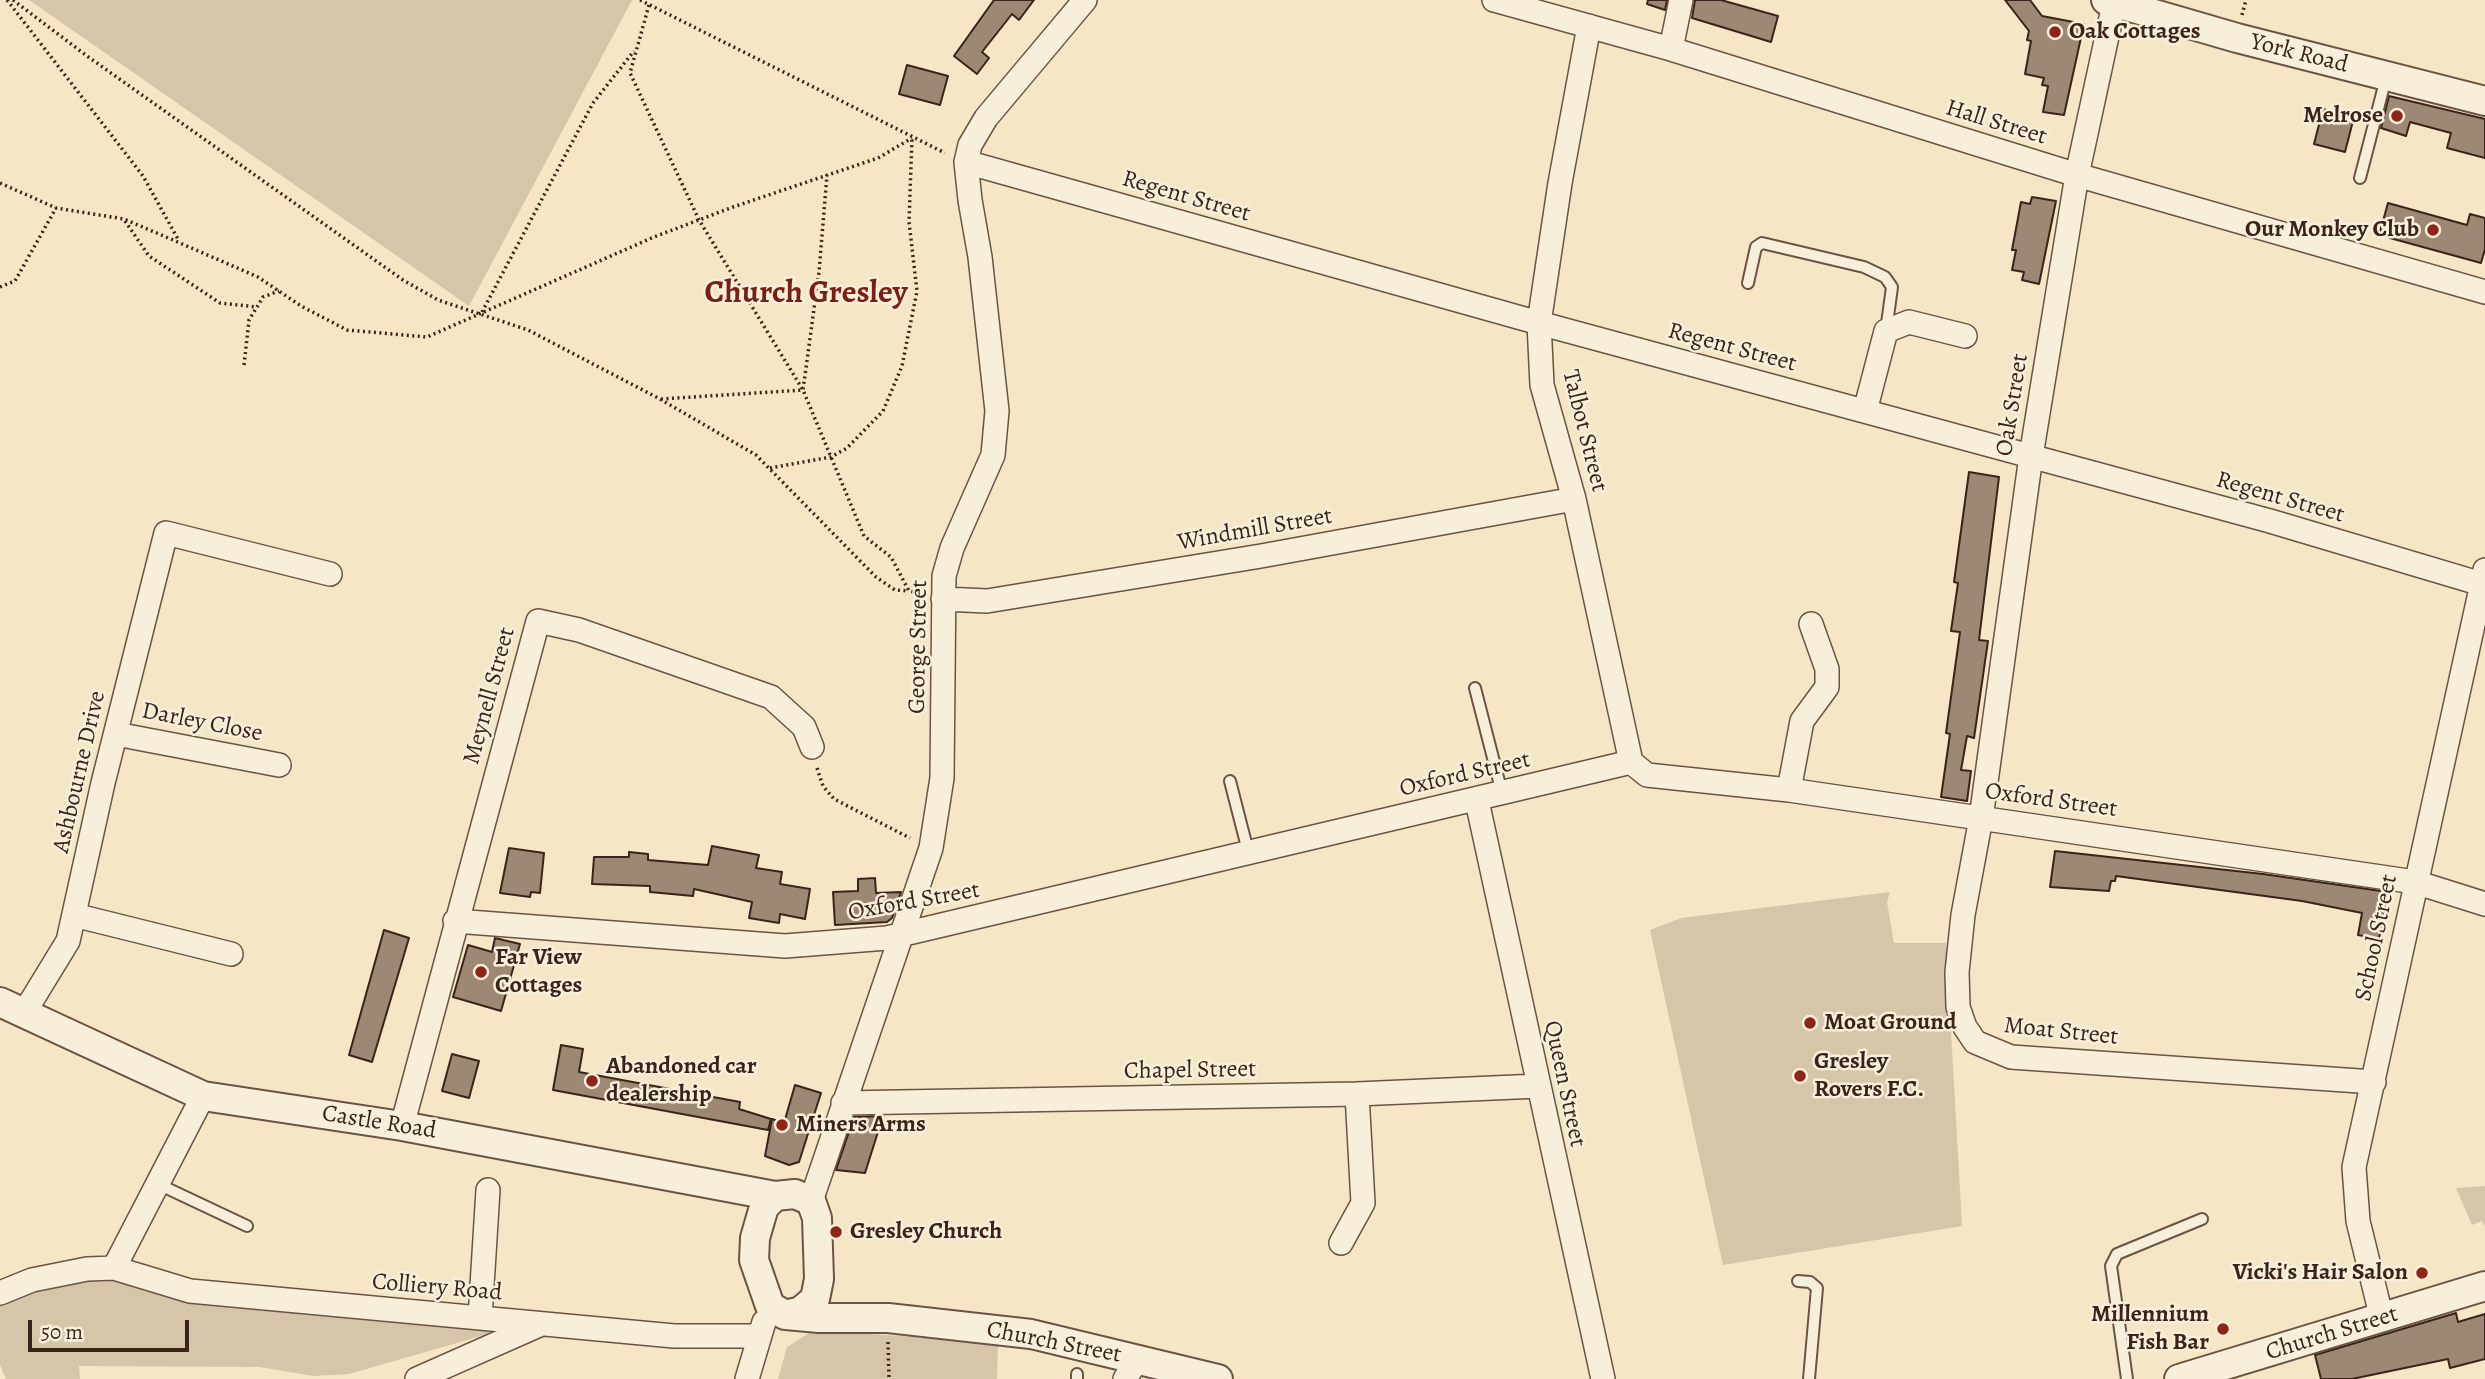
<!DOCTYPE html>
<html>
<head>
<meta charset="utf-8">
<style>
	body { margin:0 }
	#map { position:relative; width:2485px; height:1379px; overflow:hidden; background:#f5e6c6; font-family:Alegreya,serif }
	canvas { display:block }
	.scale { position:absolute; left:28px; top:1320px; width:161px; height:32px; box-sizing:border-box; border:4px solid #3b2319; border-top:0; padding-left:9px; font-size:21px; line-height:24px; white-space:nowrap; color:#3b2319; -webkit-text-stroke:5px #f8efda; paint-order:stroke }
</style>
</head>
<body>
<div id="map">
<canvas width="2485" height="1379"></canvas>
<div class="scale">50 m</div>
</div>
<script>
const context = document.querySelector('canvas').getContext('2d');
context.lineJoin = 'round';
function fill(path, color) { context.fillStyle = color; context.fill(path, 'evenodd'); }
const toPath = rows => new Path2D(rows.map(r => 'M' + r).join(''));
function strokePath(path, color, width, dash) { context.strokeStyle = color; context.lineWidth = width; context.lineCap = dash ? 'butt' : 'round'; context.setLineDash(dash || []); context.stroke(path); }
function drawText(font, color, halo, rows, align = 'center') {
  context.font = font + ' Alegreya,serif'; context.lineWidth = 5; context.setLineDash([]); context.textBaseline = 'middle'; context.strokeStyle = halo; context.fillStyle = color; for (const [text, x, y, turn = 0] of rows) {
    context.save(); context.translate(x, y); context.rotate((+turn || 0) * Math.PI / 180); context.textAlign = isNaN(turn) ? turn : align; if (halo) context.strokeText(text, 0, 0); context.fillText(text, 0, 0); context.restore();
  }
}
fill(toPath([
	[29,0,632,0,469,306],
	[1890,892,1887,902,1894,943,1946,943,1962,1226,1723,1265,1650,930,1681,918],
	[2485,1186,2485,1227,2482,1221,2472,1225,2456,1188],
	[113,1277,502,1330,349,1374,314,1376,259,1367,79,1366,80,1379,6,1379,0,1365,0,1306,58,1283],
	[814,1330,998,1343,997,1379,778,1379,787,1347]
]), '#d5c5a9');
const building = toPath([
	[994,0,1034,0,1019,20,1012,14,982,52,989,58,977,74,954,56,994,0],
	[1648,0,1667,0,1665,10,1647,4,1648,0],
	[1695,0,1721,0,1778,16,1771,42,1692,18,1695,0],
	[2005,0,2030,0,2042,16,2084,24,2064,115,2043,112,2048,86,2042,85,2044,78,2025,74,2031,41,2027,40,2029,31,2005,0],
	[907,65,948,76,940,105,899,94,907,65],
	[2389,96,2485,119,2485,158,2447,148,2451,133,2410,122,2406,136,2381,128,2389,96],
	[2323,109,2354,117,2345,152,2314,144,2323,109],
	[2032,197,2056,201,2039,284,2022,280,2024,272,2012,270,2016,250,2012,250,2021,202,2030,204,2032,197],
	[2388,203,2467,225,2470,214,2485,218,2485,249,2481,263,2379,235,2388,203],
	[1969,472,1999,477,1979,640,1988,641,1974,738,1967,736,1961,770,1971,771,1967,801,1941,797,1950,734,1946,733,1960,632,1951,631,1958,583,1954,582,1969,472],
	[712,846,759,855,756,868,782,872,780,884,810,889,805,919,780,914,779,923,749,918,752,902,694,889,693,896,650,892,650,886,592,884,594,857,629,857,629,852,648,854,648,860,708,865,712,846],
	[509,848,544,853,540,893,531,892,530,897,500,893,509,848],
	[2055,851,2263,874,2388,892,2379,939,2358,935,2362,913,2302,901,2116,876,2115,881,2111,881,2109,891,2050,887,2055,851],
	[875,878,876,893,901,892,892,918,887,922,835,925,833,892,858,891,858,879,875,878],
	[384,930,409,938,372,1062,349,1055,384,930],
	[495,938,520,944,501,1011,453,997,468,945,492,952,495,938],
	[561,1045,583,1049,579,1072,740,1102,739,1109,771,1119,768,1130,553,1090,561,1045],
	[452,1054,479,1061,469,1098,442,1091,452,1054],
	[795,1085,821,1093,799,1162,789,1165,765,1156,772,1119,784,1123,795,1085],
	[883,1116,865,1173,836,1170,854,1117,883,1116],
	[2456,1313,2458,1322,2485,1314,2485,1359,2450,1368,2448,1359,2352,1379,2321,1379,2315,1355,2456,1313]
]);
fill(building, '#9c8873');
strokePath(building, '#3b2319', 2);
const service = toPath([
	[2360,178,2386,78],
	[1748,283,1756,247,1762,243,1864,267,1885,277,1892,287,1886,331],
	[1475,688,1502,793],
	[1230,781,1248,851],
	[158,1184,247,1226],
	[1798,1281,1810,1282,1817,1288,1809,1379],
	[1077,1379,1077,1374],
	[2127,1379,2111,1266,2117,1254,2202,1219]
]);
const minor = toPath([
	[1494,0,1671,49,2077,175,2485,292],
	[2114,4,2077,175,2031,456,1981,818,1963,915,1957,972,1958,1007,1965,1027,1975,1042,2011,1057,2374,1082],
	[1589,26,1560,183,1539,323,1542,385,1574,499,1631,762],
	[1671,49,1681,0],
	[966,162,1539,323,2270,521,2485,585],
	[1865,411,1886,331,1909,322,1965,336],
	[943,599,987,601,1261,556,1574,499],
	[116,734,279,765],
	[1789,790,1802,721,1827,687,1827,669,1811,624],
	[1477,801,1603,1379],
	[74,915,231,954],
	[455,921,785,946,887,938,1631,762,1647,775,1789,790,2415,882,2485,904],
	[24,1013,68,941,103,783,166,533,330,574],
	[843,1103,1357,1094,1538,1086],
	[402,1126,538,621,579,630,771,697,804,727,812,747],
	[811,1201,931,848,942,778,944,576,952,548,993,455,997,411,980,257,970,200,966,162,970,145,986,118,1085,0],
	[1341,1243,1363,1203,1357,1094],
	[114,1268,203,1096],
	[0,1293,32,1280,87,1269,114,1268,190,1291,674,1336,759,1336],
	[480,1318,488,1190],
	[2382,1319,2358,1221,2354,1167,2485,570],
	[417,1379,539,1325],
	[747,1379,764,1322],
	[1125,1379,1137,1360]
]);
const tertiary = toPath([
	[2106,0,2237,38,2485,101],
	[0,1002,203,1096,402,1126,775,1196,795,1194,811,1201,817,1218,819,1279,815,1299,801,1311,785,1315,770,1306,754,1260,755,1238,764,1207,775,1196],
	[786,1315,819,1318,888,1318,1031,1334,1218,1379],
	[2179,1379,2485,1286]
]);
strokePath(service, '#6a5444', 14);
strokePath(minor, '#6a5444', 26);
strokePath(tertiary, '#6a5444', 32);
strokePath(toPath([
	[7,0,143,176,179,241],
	[13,0,87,56,403,280,438,300,528,330,660,399,756,455,876,577,895,590,909,591],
	[640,0,945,153],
	[649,5,630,73,699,220,803,390,864,536,891,557,909,591,923,594],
	[2242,15,2246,0],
	[0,183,56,208,124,219,180,243,258,277,301,306,347,330,427,337,654,237,733,207,878,158,912,138],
	[125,221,149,256,220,303,257,307],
	[0,287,15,281,56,208],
	[482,312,593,103,634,51],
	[244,365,249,320,263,297,279,291],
	[661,399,803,390,819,272,827,175],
	[770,468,831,457,847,448,883,411,902,366,917,291,909,222,912,138],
	[817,768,823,786,834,799,910,838],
	[888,1342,889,1379]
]), '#3b2319', 3.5, [2, 3.5]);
strokePath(service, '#f8efda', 10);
strokePath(minor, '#f8efda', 23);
strokePath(tertiary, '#f8efda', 28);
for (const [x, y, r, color] of [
	[2055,32,7,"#8f2418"],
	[2397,116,7,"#8f2418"],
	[2433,230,7,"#8f2418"],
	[481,972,7,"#8f2418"],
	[1810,1023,7,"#8f2418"],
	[1800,1076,7,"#8f2418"],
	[592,1081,7,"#8f2418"],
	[782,1125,7,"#8f2418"],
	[836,1232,7,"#8f2418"],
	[2422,1273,7,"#8f2418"],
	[2223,1329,7,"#8f2418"]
]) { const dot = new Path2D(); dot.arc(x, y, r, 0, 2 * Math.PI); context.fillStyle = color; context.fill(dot); strokePath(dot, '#f8efda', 2.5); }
drawText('bold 24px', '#3b2319', '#f8efda', [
	["Oak Cottages",2069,32],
	["Melrose",2383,116,"right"],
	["Our Monkey Club",2419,230,"right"],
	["Far View",495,958],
	["Cottages",495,986],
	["Moat Ground",1824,1023],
	["Gresley",1814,1062],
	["Rovers F.C.",1814,1090],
	["Abandoned car",606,1067],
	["dealership",606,1095],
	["Miners Arms",796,1125],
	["Gresley Church",850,1232],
	["Vicki's Hair Salon",2408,1273,"right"],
	["Millennium",2209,1315,"right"],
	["Fish Bar",2209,1343,"right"]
], 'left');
drawText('24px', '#3b2319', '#f8efda', [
	["York Road",2299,54,14],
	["Hall Street",1996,123,17],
	["Regent Street",1186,197,16],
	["Regent Street",1732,348,15],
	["Oak Street",2013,405,-81],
	["Talbot Street",1584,431,76],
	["Regent Street",2280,498,16],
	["Windmill Street",1255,530,-10],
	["George Street",919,647,-89],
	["Meynell Street",490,696,-75],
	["Darley Close",202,723,11],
	["Ashbourne Drive",80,772,-77],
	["Oxford Street",1465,775,-13],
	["Oxford Street",2051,801,8],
	["Oxford Street",914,902,-10],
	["School Street",2377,938,-78],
	["Moat Street",2061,1032,6],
	["Chapel Street",1190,1071,-1],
	["Queen Street",1564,1084,78],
	["Castle Road",379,1123,9],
	["Colliery Road",437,1288,5],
	["Church Street",2332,1334,-17],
	["Church Street",1054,1343,11]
]);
drawText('bold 32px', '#7a1f14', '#f8efda', [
	["Church Gresley",806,294]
]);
</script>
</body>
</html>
